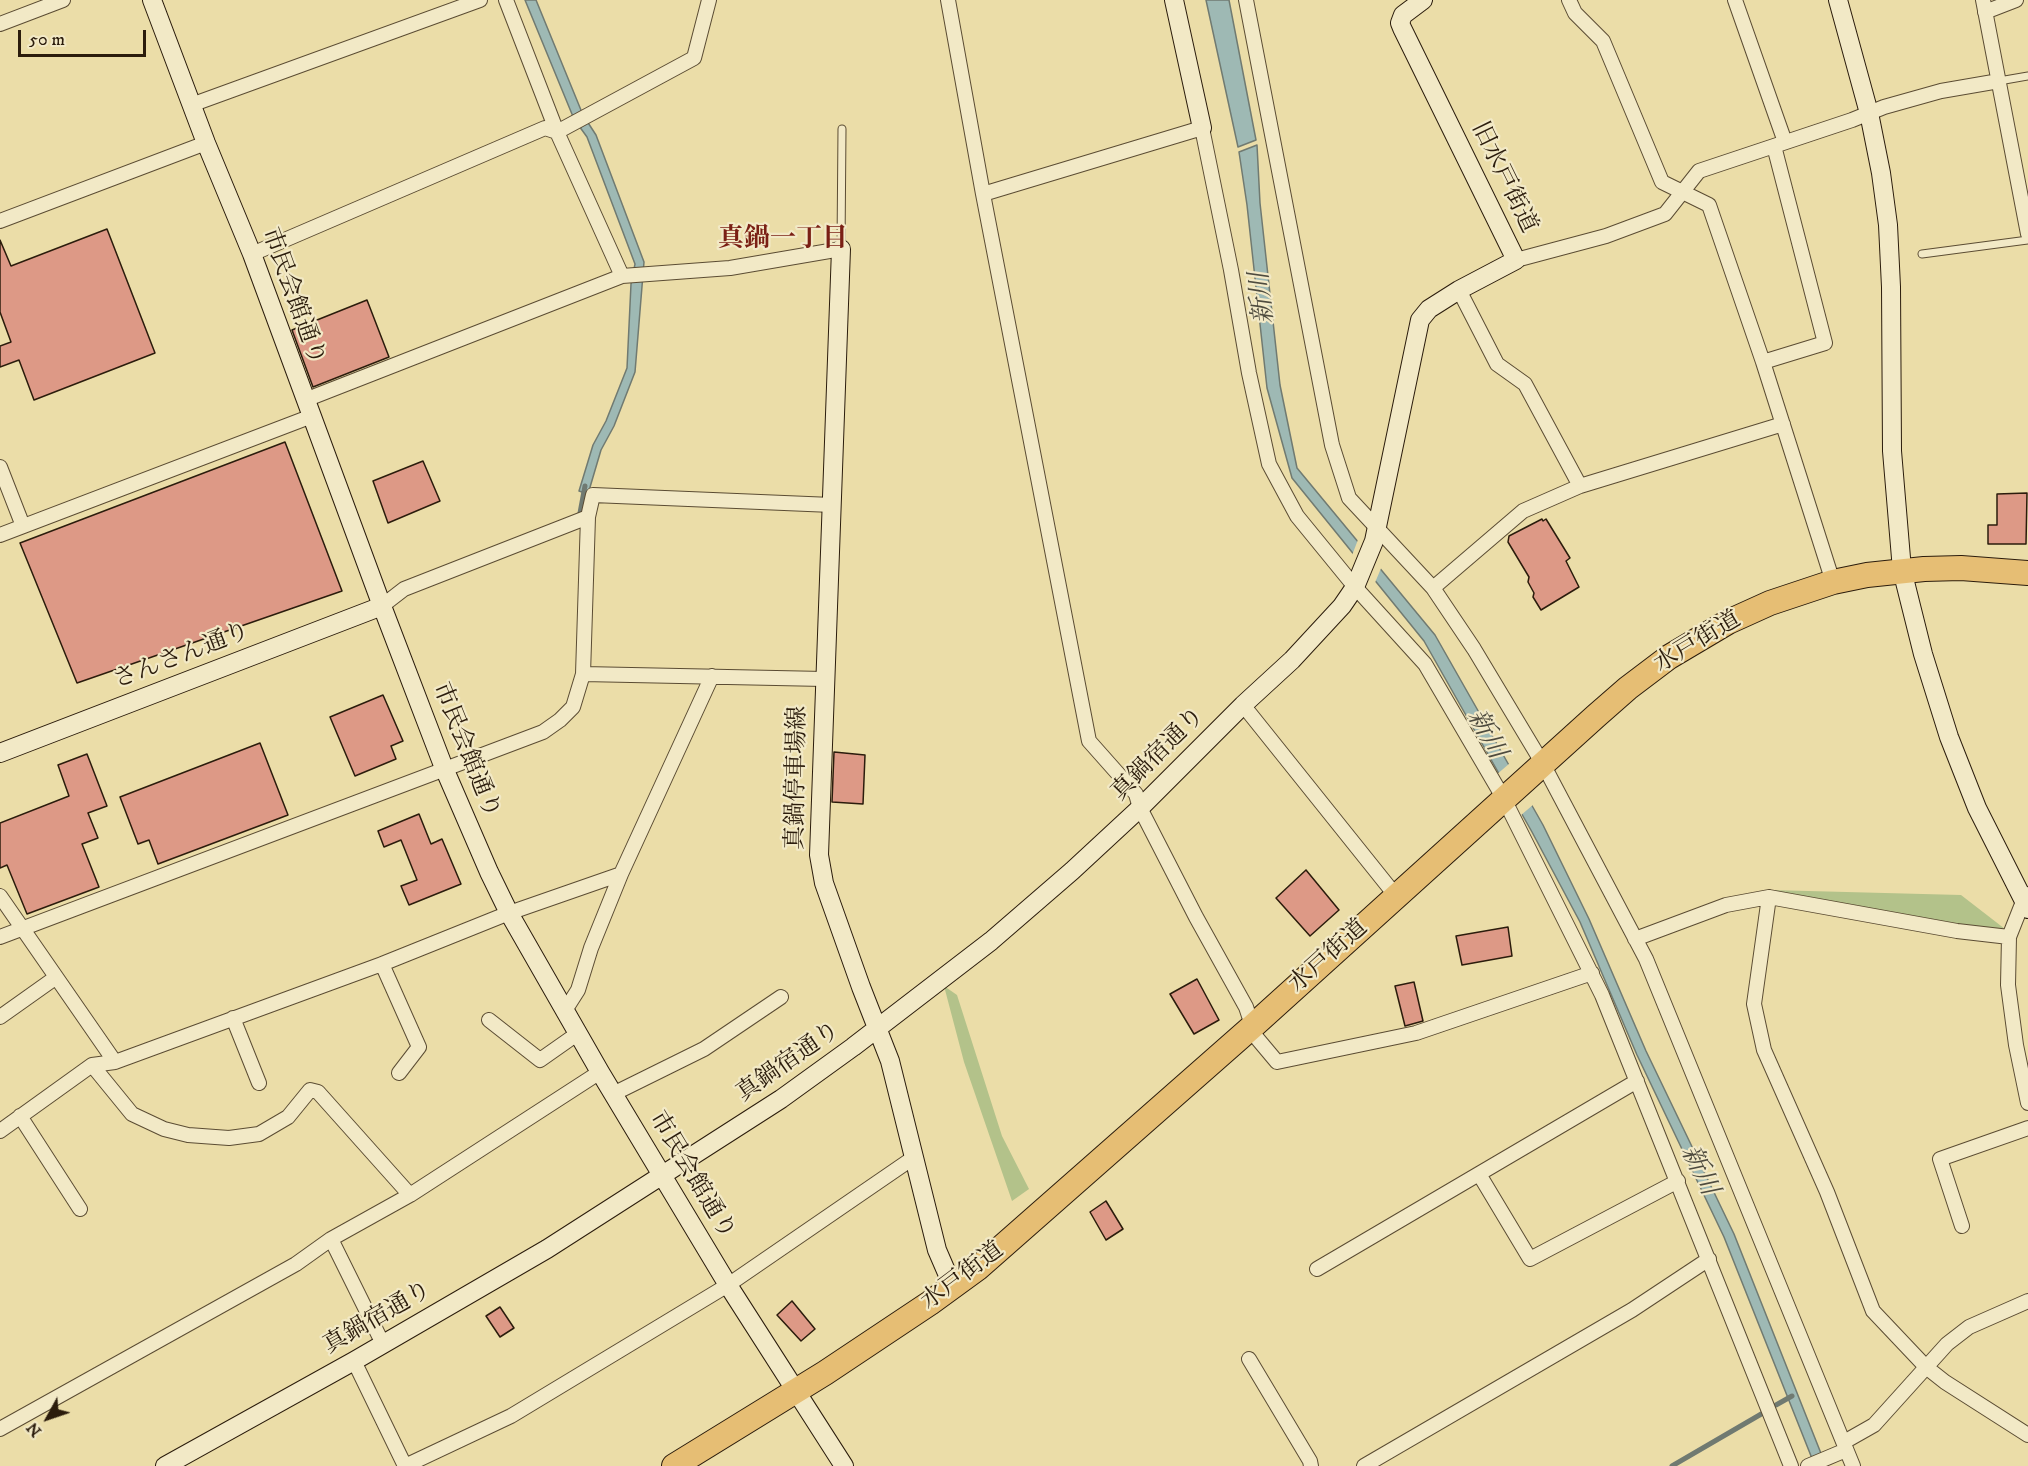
<!DOCTYPE html>
<html>
<head>
<meta charset="utf-8">
<style>
	body { margin:0 }
	#map { position:relative; width:2028px; height:1466px; overflow:hidden; background:#ebdda8; font-family:"IM FELL DW Pica",serif }
	canvas { display:block }
	.north { position:absolute; left:18px; top:1388px; width:60px; height:60px; -webkit-text-stroke:4px #f2e9c6; paint-order:stroke; rotate:230deg; font-size:16px; font-weight:700; line-height:24px; text-align:center; color:#2b1c0c }
	.north::after { content:''; display:block; margin:auto; width:21px; height:27px; background:#2b1c0c; clip-path:polygon(50% 0,100% 100%,50% 72%,0 100%) }
	.scale { position:absolute; left:18px; top:30px; width:128px; height:27px; box-sizing:border-box; border:3px solid #2b1c0c; border-top:0; padding-left:8px; font-size:18px; line-height:21px; white-space:nowrap; color:#2b1c0c; -webkit-text-stroke:4px #f2e9c6; paint-order:stroke }
</style>
</head>
<body>
<div id="map">
<canvas width="2028" height="1466"></canvas>
<div class="north">N</div>
<div class="scale">50 m</div>
</div>
<script>
const context = document.querySelector('canvas').getContext('2d');
context.lineJoin = 'round';
function fill(path, color) { context.fillStyle = color; context.fill(path, 'evenodd'); }
const toPath = rows => new Path2D(rows.map(r => 'M' + r).join(''));
function strokePath(path, color, width, dash) { context.strokeStyle = color; context.lineWidth = width; context.lineCap = dash ? 'butt' : 'round'; context.setLineDash(dash || []); context.stroke(path); }
function drawText(font, color, halo, rows, align = 'center') {
  context.font = font + ' "IM FELL DW Pica","Noto Serif JP",serif'; context.lineWidth = 4.5; context.setLineDash([]); context.textBaseline = 'middle'; context.strokeStyle = halo; context.fillStyle = color; for (const [text, x, y, turn = 0] of rows) {
    context.save(); context.translate(x, y); context.rotate((+turn || 0) * Math.PI / 180); context.textAlign = isNaN(turn) ? turn : align; if (halo) context.strokeText(text, 0, 0); context.fillText(text, 0, 0); context.restore();
  }
}
fill(toPath([
	[1770,890,1961,895,2005,929,1959,924],
	[944,986,957,995,1002,1136,1029,1189,1012,1201,964,1062]
]), '#b3c28a');
const water = toPath([
	[525,0,536,0,583,115,596,135,644,262,635,372,614,426,601,450,588,494,579,491,593,445,606,421,627,368,631,284,635,264,587,137,574,119,525,0],
	[1206,0,1229,0,1256,140,1238,147,1206,0],
	[1257,145,1260,203,1280,385,1297,468,1435,635,1543,825,1589,919,1646,1051,1734,1234,1826,1466,1815,1466,1724,1237,1637,1055,1580,922,1532,832,1424,641,1292,478,1267,388,1247,205,1239,152,1257,145]
]);
fill(water, '#9eb9b4');
strokePath(water, '#707a71', 1.5);
fill(toPath([
	[1359,537,1382,566,1374,585,1351,558],
	[1510,763,1534,804,1520,816,1495,776]
]), '#ebdda8');
strokePath(toPath([
	[580,513,585,486],
	[1776,1405,1792,1396],
	[1672,1466,1763,1413]
]), '#707a71', 5);
const building = toPath([
	[107,229,155,353,34,400,19,360,0,367,0,346,11,342,0,312,0,240,11,266,107,229],
	[367,300,389,357,313,387,292,330,367,300],
	[285,442,342,591,77,683,20,543,285,442],
	[423,461,440,501,388,523,373,481,423,461],
	[2027,493,2026,544,1988,544,1988,525,1997,525,1997,494,2027,493],
	[1542,519,1543,521,1546,519,1570,558,1566,561,1579,587,1541,610,1533,597,1534,593,1528,582,1529,577,1508,542,1509,536,1542,519],
	[383,695,403,741,391,746,396,759,355,776,330,717,383,695],
	[260,743,288,815,158,864,149,840,138,844,120,797,260,743],
	[834,752,865,755,863,804,832,802,834,752],
	[87,754,107,806,88,813,98,838,82,844,99,887,27,914,7,865,0,868,0,823,69,796,58,765,87,754],
	[419,814,431,844,442,839,461,884,409,905,401,886,417,880,401,840,384,847,378,831,419,814],
	[1306,870,1339,910,1310,936,1276,898,1306,870],
	[1508,927,1512,956,1462,965,1456,936,1508,927],
	[1197,979,1219,1020,1194,1034,1170,994,1197,979],
	[1414,982,1423,1021,1405,1026,1395,986,1414,982],
	[1106,1201,1123,1229,1106,1240,1090,1212,1106,1201],
	[792,1301,815,1329,801,1341,777,1315,792,1301],
	[500,1307,514,1328,500,1337,486,1316,500,1307]
]);
fill(building, '#dd9986');
strokePath(building, '#2b1c0c', 1.5);
const lane = toPath([
	[1999,81,2028,76],
	[841,247,842,129],
	[1922,254,2028,240]
]);
const street = toPath([
	[506,0,557,132,622,276],
	[948,0,983,194,1202,128,1231,270,1249,373,1269,464,1297,516,1355,587,1425,664,1504,799,1602,995,1791,1466],
	[1246,0,1332,445,1349,498,1433,588,1474,649,1543,764,1646,959,1853,1466],
	[1569,0,1575,13,1603,41,1662,182,1709,205,1763,362,1833,582],
	[1735,0,1785,142],
	[1983,0,2028,234],
	[1985,12,2016,0],
	[0,24,63,0],
	[191,105,480,0],
	[983,194,1089,741,1136,794,1140,808,1196,917,1246,1007,1256,1037,1277,1062,1416,1033,1592,973],
	[0,221,206,143],
	[252,254,545,128,557,132,694,58,709,0],
	[1516,260,1606,236,1665,214,1699,171,1852,120,1884,107,1941,91,1999,81],
	[1459,290,1497,364,1525,384,1580,486,1783,424],
	[1763,362,1825,343,1774,146],
	[305,400,622,276,730,268,841,249],
	[0,467,23,526],
	[588,517,593,495,832,505],
	[0,535,312,416],
	[1433,588,1523,511,1580,486],
	[382,606,404,589,588,517,583,674],
	[1243,705,1396,896],
	[2026,894,2009,937,2008,985,2016,1045,2028,1103],
	[0,896,115,1062],
	[1769,897,1754,1004,1764,1050,1827,1192,1873,1311,1926,1367,1945,1382,2028,1435],
	[0,937,543,732,560,720,573,707,583,674,824,679],
	[1635,939,1726,905,1769,897,1957,931,2009,937],
	[382,964,419,1047,399,1073],
	[564,1012,578,990,591,948,621,874,712,676],
	[0,1017,55,978],
	[233,1018,259,1083],
	[489,1020,540,1060,577,1034],
	[92,1065,132,1114,164,1129,188,1135,229,1138,259,1134,288,1117,310,1090,318,1092,410,1195],
	[613,1094,704,1049,781,997],
	[20,1116,80,1209],
	[0,1131,92,1065,115,1062,382,964,509,913,621,874],
	[1479,1174,1530,1259,1678,1181],
	[1962,1226,1940,1159,2028,1128],
	[331,1239,383,1344],
	[1317,1269,1637,1081],
	[1249,1359,1310,1461,1311,1466],
	[354,1361,405,1466],
	[0,1429,296,1264,331,1239,410,1195,600,1072],
	[1844,1442,1874,1425,1947,1344,1969,1327,2028,1301],
	[405,1466,511,1416,728,1285,913,1158],
	[1364,1466,1632,1310,1709,1259],
	[1808,1466,1846,1450]
]);
const secondary = toPath([
	[152,0,206,143,252,254,382,606,444,768,489,872,509,913,600,1072,728,1285,844,1466],
	[1174,0,1202,128],
	[1838,0,1869,113,1881,173,1888,225,1891,287,1892,451,1902,570,1923,654,1949,737,1977,808,2028,909],
	[841,249,819,855,824,883,861,987,890,1061,937,1250,953,1287],
	[0,753,382,606],
	[165,1466,354,1361,547,1249,781,1099,853,1047,991,941,1072,871,1140,808,1243,705,1292,660,1342,606,1355,587,1374,541,1420,320,1429,309,1459,290,1516,260,1402,28,1400,23,1403,15,1423,0]
]);
const highway = toPath([
	[674,1466,825,1373,930,1303,978,1268,1253,1026,1596,716,1628,688,1669,657,1728,622,1770,603,1833,582,1867,575,1924,569,1961,568,2028,573]
]);
strokePath(lane, '#5b4c33', 9);
strokePath(street, '#5b4c33', 16);
strokePath(secondary, '#2b1c0c', 20);
strokePath(highway, '#2b1c0c', 26);
strokePath(lane, '#f2e9c6', 7);
strokePath(street, '#f2e9c6', 14);
strokePath(secondary, '#f2e9c6', 18);
strokePath(highway, '#e6be74', 24);
drawText('24px', '#2b1c0c', '#f2e9c6', [
	["旧水戸街道",1503,178,64],
	["市民会館通り",292,297,70],
	["水戸街道",1698,643,-31],
	["さんさん通り",182,657,-21],
	["市民会館通り",465,751,68],
	["真鍋宿通り",1159,755,-45],
	["真鍋停車場線",798,778,-89],
	["水戸街道",1329,957,-42],
	["真鍋宿通り",789,1063,-35],
	["市民会館通り",691,1176,59],
	["水戸街道",963,1277,-37],
	["真鍋宿通り",378,1319,-30]
]);
drawText('bold 26px', '#7a1f14', '#f2e9c6', [
	["真鍋一丁目",783,241]
]);
drawText('italic 26px', '#4e4b3e', '#f2e9c6', [
	["新川",1264,298,-96],
	["新川",1485,735,61],
	["新川",1698,1171,64]
]);
</script>
</body>
</html>
